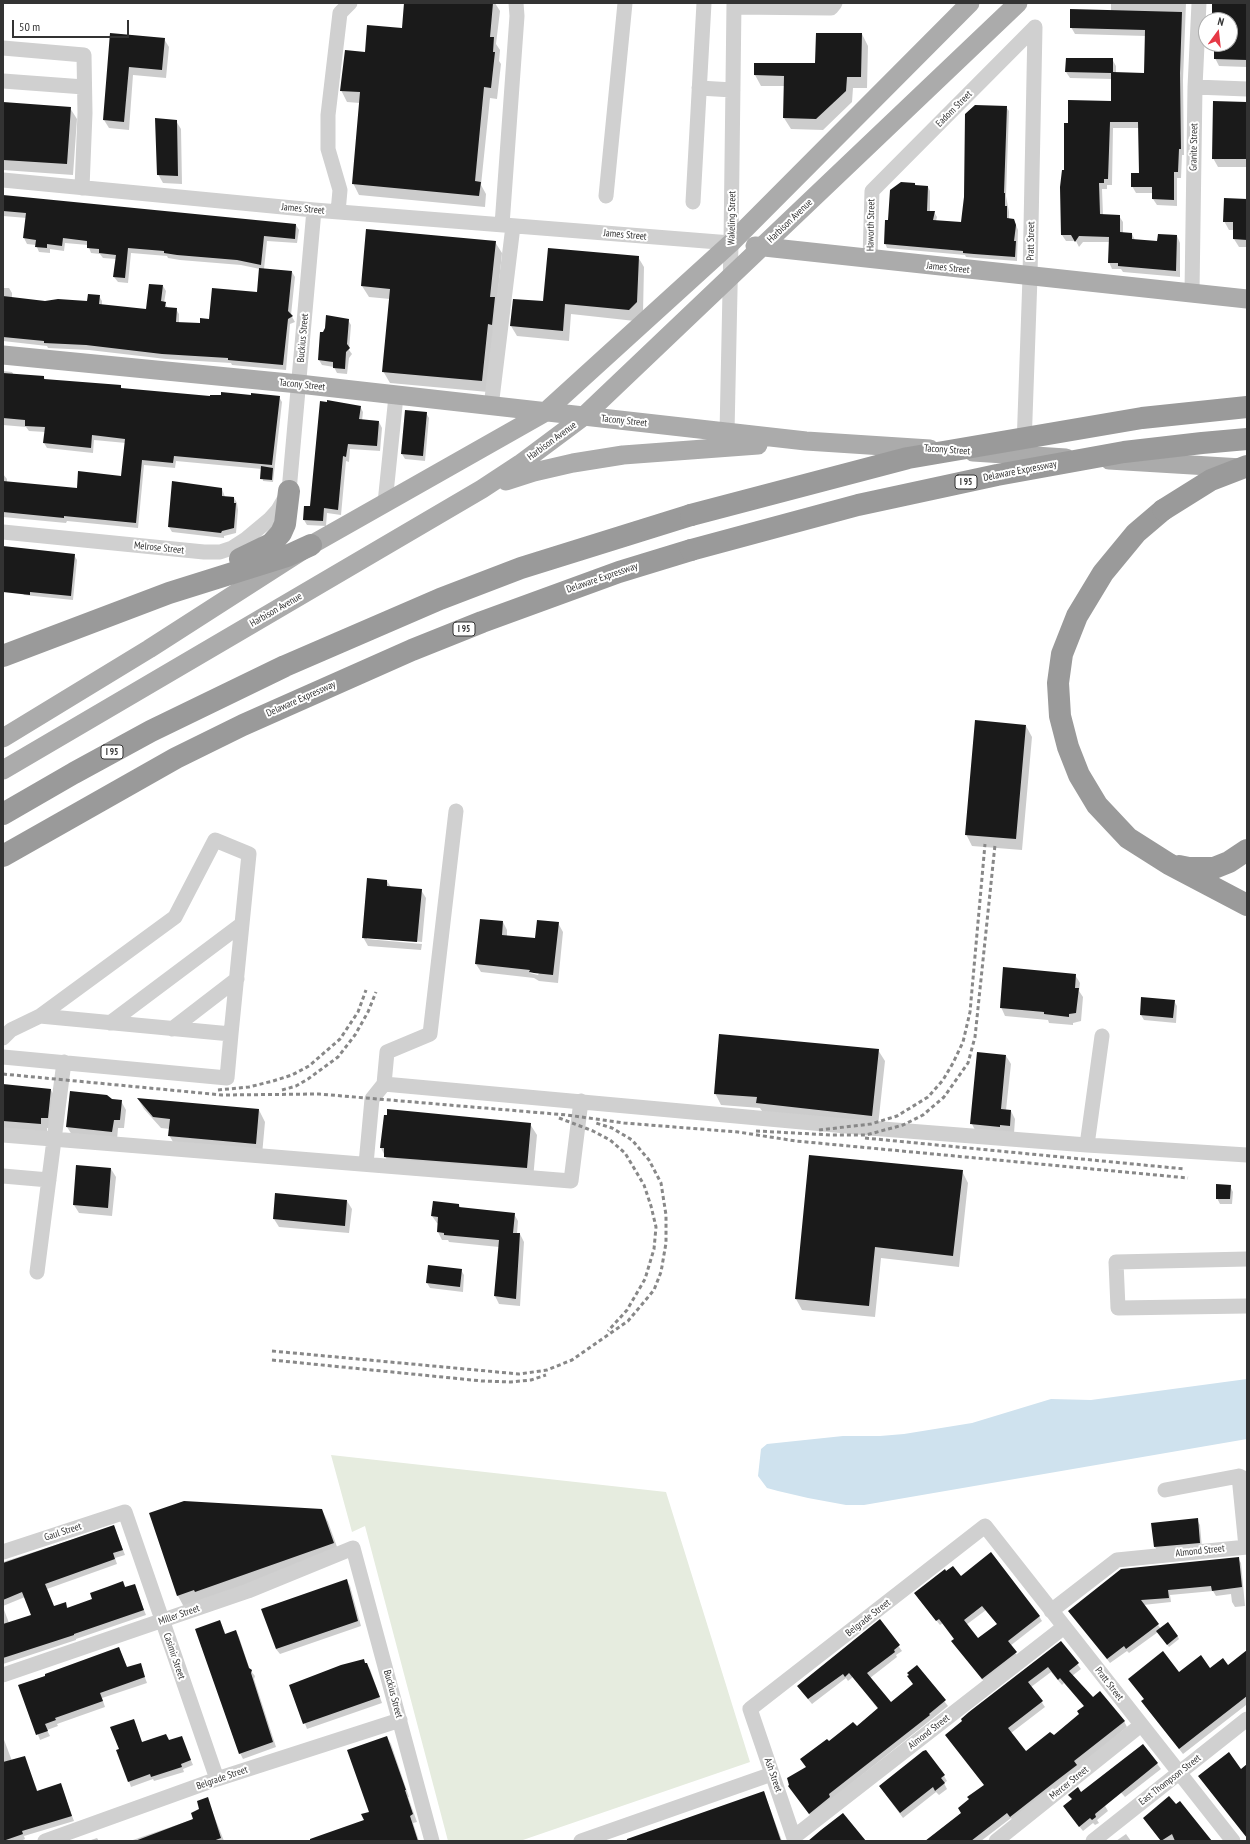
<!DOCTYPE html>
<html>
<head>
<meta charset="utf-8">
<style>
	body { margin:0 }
	#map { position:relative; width:1250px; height:1844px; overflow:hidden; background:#fff; font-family:"PT Sans Narrow",sans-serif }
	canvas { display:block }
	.frame { position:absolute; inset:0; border:4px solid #333; pointer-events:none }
	.north { position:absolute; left:1198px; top:12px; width:40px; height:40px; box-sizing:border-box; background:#fff; border:1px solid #adadad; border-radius:50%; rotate:15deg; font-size:11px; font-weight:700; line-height:16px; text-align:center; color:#333 }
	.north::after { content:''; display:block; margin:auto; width:14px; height:18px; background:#e63946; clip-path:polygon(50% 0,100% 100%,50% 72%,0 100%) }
	.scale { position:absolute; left:12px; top:20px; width:117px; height:18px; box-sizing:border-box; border:2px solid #333; border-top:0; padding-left:5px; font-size:12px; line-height:14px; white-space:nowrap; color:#333; -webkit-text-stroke:3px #fff; paint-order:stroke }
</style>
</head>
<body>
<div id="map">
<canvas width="1250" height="1844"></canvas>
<div class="frame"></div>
<div class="north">N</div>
<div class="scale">50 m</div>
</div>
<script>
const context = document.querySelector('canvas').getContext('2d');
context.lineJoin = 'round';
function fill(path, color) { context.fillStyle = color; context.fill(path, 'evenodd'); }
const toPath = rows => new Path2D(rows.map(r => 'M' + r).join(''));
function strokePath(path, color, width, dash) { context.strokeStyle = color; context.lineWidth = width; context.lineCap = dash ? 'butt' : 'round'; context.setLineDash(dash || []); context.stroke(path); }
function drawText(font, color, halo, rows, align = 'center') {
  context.font = font + ' "PT Sans Narrow",sans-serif'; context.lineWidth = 4; context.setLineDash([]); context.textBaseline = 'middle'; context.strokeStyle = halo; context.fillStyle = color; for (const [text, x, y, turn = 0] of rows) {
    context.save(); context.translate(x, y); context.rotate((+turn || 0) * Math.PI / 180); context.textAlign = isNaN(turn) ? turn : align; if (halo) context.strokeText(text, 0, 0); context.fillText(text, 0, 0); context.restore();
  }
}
fill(toPath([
	[331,1455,666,1492,750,1762,520,1841,448,1841,365,1526,352,1532]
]), '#e6ecdf');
fill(toPath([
	[1247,1379,1247,1439,864,1505,846,1505,808,1498,778,1491,767,1488,758,1476,761,1449,767,1444,843,1436,880,1436,904,1434,972,1423,1051,1399,1091,1400]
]), '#cfe2ee');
fill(toPath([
	[405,3,495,3,500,11,496,44,500,50,499,61,501,64,497,99,490,98,481,185,486,194,485,207,359,195,353,183,360,103,347,102,341,90,366,53,403,29],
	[1111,3,1186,3,1183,80,1184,155,1182,155,1181,178,1177,178,1177,206,1157,205,1153,199,1153,193,1136,193,1132,186,1140,174,1139,128,1113,128,1112,185,1107,185,1107,189,1102,189,1103,215,1119,216,1123,222,1123,233,1132,234,1135,240,1158,242,1177,236,1180,243,1180,277,1123,272,1121,269,1112,269,1109,262,1110,242,1083,242,1079,247,1076,241,1066,241,1062,235,1069,124,1112,102,1112,79,1070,78,1066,72,1112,59,1116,66,1116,73,1145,74,1146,36,1075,34,1071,27,1111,11],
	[1214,3,1247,3,1247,67,1219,66,1215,58,1215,44,1230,44,1230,20,1213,20],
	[111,34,164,39,169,47,166,78,133,75,129,130,109,128,104,120],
	[862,34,868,46,867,88,853,88,852,102,823,130,791,129,784,118,785,86,761,86,755,75,816,64],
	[3,103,70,108,77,119,73,175,3,170],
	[1247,103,1247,167,1218,167,1213,158],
	[1006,107,1009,111,1006,196,1009,212,1009,220,1014,220,1018,230,1017,261,977,258,966,257,965,255,887,248,885,243,889,221,915,184,916,186,928,187,930,191,930,212,934,212,937,217,936,221,962,224],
	[176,121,181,129,182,184,163,183,158,174],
	[3,196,296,225,299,230,297,243,267,241,264,269,292,272,295,277,291,315,295,322,290,324,286,370,232,365,231,363,166,359,89,350,48,348,47,346,3,341,3,288,9,288,12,293,12,298,45,302,88,302,99,296,102,301,102,305,147,310,163,286,166,291,164,303,168,308,176,309,179,314,179,323,201,324,258,293,260,269,241,265,180,260,168,258,167,256,131,253,128,283,118,282,114,277,116,259,103,258,100,254,91,253,88,245,65,243,64,251,50,249,50,253,39,252,36,245,27,244,24,238,27,218,3,216],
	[1247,200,1247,247,1239,247,1234,239,1234,230,1229,230,1224,221],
	[367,231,495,242,502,253,488,392,390,383,383,371,390,299,369,297,362,286],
	[638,257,644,267,643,313,635,321,571,314,569,341,517,336,511,326,544,302],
	[348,320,351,325,349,350,352,354,349,358,347,374,337,373,334,367,322,365,319,360,321,333],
	[3,371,12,372,14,375,44,377,45,380,120,386,122,389,211,397,279,397,282,402,273,482,263,481,262,469,176,461,175,468,144,465,138,528,67,521,66,523,3,517,3,474,7,479,7,482,78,489,122,477,126,443,94,440,93,453,47,448,44,443,45,432,29,431,26,427,3,425],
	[360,406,363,412,362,421,379,422,382,428,380,451,350,449,349,462,346,461,341,515,327,513,326,526,307,525,304,520],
	[426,413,429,418,425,461,405,459,402,454],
	[222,489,225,497,234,498,237,503,238,510,236,533,224,536,224,538,172,532,169,527],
	[3,548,74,555,77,560,73,600,24,595,22,592,3,590],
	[1026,726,1032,737,1022,850,972,846,966,834],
	[387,881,391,887,421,890,426,898,422,942,367,937,367,939,422,944,421,950,368,946,363,937],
	[503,922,507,930,507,937,536,940,558,923,563,932,558,983,539,981,534,978,481,972,476,964],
	[530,971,539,973,538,975,530,973],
	[1075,975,1080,983,1079,991,1083,997,1081,1021,1073,1023,1073,1025,1049,1023,1048,1020,1005,1016,1001,1007],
	[1174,1001,1177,1006,1176,1023,1144,1020,1141,1015],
	[878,1050,885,1061,878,1126,764,1114,760,1108,721,1105,715,1093],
	[1006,1056,1011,1064,1006,1110,1011,1111,1015,1119,1014,1134,976,1132,972,1124],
	[3,1085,51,1090,57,1101,54,1129,47,1128,47,1135,3,1131],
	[138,1099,259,1110,265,1122,262,1155,176,1147,169,1135,170,1129,161,1128,144,1109],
	[112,1100,121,1101,126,1110,124,1128,118,1128,117,1140,72,1135,67,1127],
	[530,1124,537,1135,533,1179,391,1168,381,1148],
	[810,1156,962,1171,968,1183,959,1267,881,1258,875,1317,802,1310,796,1299],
	[111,1169,116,1177,112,1216,79,1213,74,1205],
	[1230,1186,1233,1192,1232,1204,1220,1204,1217,1198],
	[347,1201,352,1209,349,1233,279,1227,274,1219],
	[459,1205,461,1208,514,1214,518,1221,517,1234,520,1234,524,1242,520,1306,499,1304,495,1296,499,1247,449,1242,448,1240,442,1240,438,1232,439,1224,437,1223,432,1216],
	[429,1266,461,1270,464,1275,463,1292,430,1288,427,1283],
	[322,1510,328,1522,340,1555,184,1607,178,1596,150,1514],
	[1197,1520,1200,1525,1202,1548,1158,1552,1155,1547,1152,1524],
	[114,1526,125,1555,115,1558,117,1564,47,1589,54,1607,65,1603,68,1608,94,1599,123,1583,126,1588,134,1585,146,1615,76,1639,76,1640,3,1664,3,1607,9,1623,32,1615,25,1597,3,1606,3,1562],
	[1238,1558,1241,1563,1245,1606,1235,1607,1232,1602,1231,1594,1216,1596,1213,1591,1170,1595,1171,1602,1143,1605,1161,1629,1168,1624,1178,1637,1179,1639,1169,1647,1158,1632,1129,1653,1127,1651,1110,1663,1069,1611],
	[946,1572,961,1578,1039,1616,1042,1621,1010,1646,1019,1658,986,1684,956,1646,955,1639,943,1623,940,1625,918,1598],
	[986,1610,998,1625,977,1639,966,1625],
	[347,1581,350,1586,361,1626,280,1654,276,1649],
	[880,1620,902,1651,896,1655,897,1657,870,1678,890,1704,914,1684,917,1667,948,1706,831,1800,812,1818,789,1786,829,1743,856,1727,878,1709,853,1677,848,1681,846,1678,812,1704,801,1691],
	[220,1621,226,1635,236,1632,239,1637,250,1670,255,1676,254,1679,276,1747,243,1759,240,1753],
	[1061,1642,1081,1669,1072,1676,1093,1699,1124,1721,1127,1727,1014,1822,1011,1818,981,1841,926,1841,962,1813,987,1788,946,1735],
	[1051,1672,1062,1685,1064,1683,1084,1706,1080,1715,1053,1737,1026,1752,1011,1733,1045,1707,1031,1687],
	[119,1648,127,1668,140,1664,147,1683,102,1698,105,1707,57,1724,58,1726,47,1730,50,1736,40,1740,19,1686],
	[1247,1651,1247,1706,1246,1705,1183,1754,1146,1707,1143,1702,1145,1700,1133,1684,1179,1673,1228,1666],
	[366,1664,370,1669,382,1703,307,1729,291,1686],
	[134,1720,142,1743,169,1741,181,1737,193,1765,183,1769,184,1772,154,1781,153,1779,131,1787,118,1750,120,1749],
	[3,1737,12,1761,24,1757,38,1792,60,1784,74,1821,24,1836,25,1839,21,1841,3,1841],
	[387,1737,391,1744,409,1797,408,1797,417,1822,413,1823,419,1841,307,1841,365,1821,370,1812],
	[1143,1745,1161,1769,1125,1797,1117,1788,1105,1806,1108,1811,1097,1820,1099,1823,1095,1825,1093,1823,1083,1831,1067,1811,1081,1793],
	[944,1776,947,1781,944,1783,947,1789,939,1795,936,1792,903,1818,883,1791],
	[764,1792,782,1841,622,1841,696,1817],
	[207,1798,224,1841,130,1841,194,1819],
	[1144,1818,1210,1841,1161,1841],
	[1126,1834,1131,1841,1116,1841],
	[97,1838,99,1841,88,1841]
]), '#0003');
fill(toPath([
	[404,3,493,3,490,37,494,37,493,52,495,52,491,88,484,87,475,181,481,182,479,196,352,184,360,92,340,91,345,50,365,52,367,25,402,28],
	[1212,3,1247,3,1247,60,1214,59,1214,45,1230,45,1230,20,1212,20],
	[1070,9,1182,12,1180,73,1181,149,1179,149,1178,172,1174,172,1174,200,1152,199,1152,187,1131,187,1131,173,1139,173,1138,122,1110,122,1108,179,1104,179,1104,183,1099,183,1100,214,1120,215,1120,232,1132,233,1132,239,1157,241,1158,234,1177,235,1176,271,1118,266,1118,263,1108,263,1109,237,1079,236,1075,242,1071,235,1061,235,1060,187,1062,170,1064,170,1064,123,1068,123,1068,100,1111,101,1111,73,1065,72,1066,58,1113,58,1113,72,1144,73,1145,30,1070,28],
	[110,33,165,38,162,70,129,67,124,122,103,120],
	[816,33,862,33,861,77,847,77,846,91,816,119,783,118,784,76,754,75,754,63,815,63],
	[1213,101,1247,102,1247,159,1212,159],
	[3,102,71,107,67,164,3,160],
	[975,105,1007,106,1004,193,1005,193,1005,206,1007,206,1007,218,1014,219,1016,225,1014,241,1016,241,1015,257,974,254,963,253,963,251,884,244,885,220,888,220,890,190,901,182,915,183,915,185,928,186,927,211,935,211,933,220,961,222,964,197,965,114],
	[155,118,177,120,178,176,157,175],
	[3,195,296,224,295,239,264,236,261,265,237,260,177,255,164,253,164,251,128,248,125,278,113,277,116,255,99,253,99,249,87,248,87,241,63,238,62,246,47,244,47,248,35,247,36,240,23,238,26,213,3,211],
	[1224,198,1247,199,1247,240,1233,239,1233,222,1223,222],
	[366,229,496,241,490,297,495,297,492,325,488,324,482,381,382,372,390,289,361,286],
	[548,248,639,256,637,302,629,310,565,304,563,331,510,326,513,299,543,301],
	[259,268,292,271,288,311,293,316,288,319,283,365,228,360,228,358,162,354,86,345,44,343,44,341,3,337,3,296,45,301,58,299,87,301,88,294,100,295,99,304,146,309,149,284,163,285,161,301,166,302,165,307,177,308,176,322,200,323,200,318,209,319,212,288,257,292],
	[326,315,349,319,347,344,350,348,346,352,345,369,333,368,333,362,318,360,320,332,323,332,325,328],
	[3,373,44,376,44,379,121,385,121,388,210,396,210,395,221,395,221,392,251,395,251,393,280,396,272,465,174,456,173,463,142,460,136,523,64,516,64,518,3,512,3,481,77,488,78,471,121,476,125,439,92,435,91,448,43,443,45,427,25,426,25,420,3,418],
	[327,400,361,406,359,419,379,421,377,446,348,444,346,457,343,456,338,510,324,508,323,521,303,520,304,506,310,506,320,401,327,402],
	[405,410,427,412,423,456,401,454],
	[261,466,273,468,272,480,260,479],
	[172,481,222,488,222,496,234,497,234,503,236,503,234,528,222,531,221,533,168,527],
	[3,546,75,554,71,596,30,592,30,595,3,592],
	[975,720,1026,725,1016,839,965,835],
	[367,878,387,880,387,886,422,889,417,942,362,938],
	[480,919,503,921,502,935,535,938,537,920,559,922,553,975,534,973,529,972,530,970,475,964],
	[1003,967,1076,974,1075,988,1079,988,1076,1013,1069,1014,1069,1017,1044,1014,1044,1012,1000,1008],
	[1141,997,1175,1000,1173,1018,1140,1015],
	[719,1034,879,1049,872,1116,756,1103,757,1097,714,1094],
	[977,1052,1006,1055,1001,1109,1011,1110,1010,1126,1000,1125,1000,1127,970,1124],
	[3,1084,51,1089,48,1118,41,1118,41,1124,3,1121],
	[70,1091,107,1095,112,1099,122,1100,120,1120,114,1120,112,1132,66,1127],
	[137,1098,259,1109,256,1144,168,1136,170,1119,153,1117],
	[387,1109,531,1123,527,1168,384,1157,384,1148,380,1148,384,1115,387,1115],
	[809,1155,963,1170,953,1256,875,1247,869,1306,795,1299],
	[76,1165,111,1168,108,1208,73,1205],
	[1216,1184,1231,1185,1230,1199,1216,1199],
	[275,1193,347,1200,345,1226,273,1219],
	[433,1201,459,1204,459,1207,515,1213,513,1233,520,1233,516,1299,494,1296,499,1240,444,1235,444,1233,437,1232,438,1217,431,1216],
	[428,1265,462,1269,460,1287,426,1283],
	[184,1501,322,1509,334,1543,195,1592,194,1590,177,1596,149,1513],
	[1198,1518,1200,1543,1154,1547,1151,1523],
	[114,1525,123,1550,113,1553,115,1559,45,1584,54,1606,66,1602,67,1608,92,1599,90,1593,107,1587,123,1581,125,1587,135,1584,144,1610,74,1634,74,1635,3,1658,3,1624,31,1615,22,1592,3,1600,3,1563],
	[991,1552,1040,1616,1008,1641,1017,1652,982,1679,951,1641,954,1639,939,1619,936,1621,914,1593,945,1569,946,1571,953,1566,961,1576],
	[982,1606,997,1624,978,1638,964,1620],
	[1239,1557,1242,1587,1212,1591,1211,1586,1168,1590,1169,1598,1141,1600,1159,1624,1126,1649,1124,1646,1107,1659,1068,1611,1121,1569],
	[347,1579,358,1621,276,1649,261,1609],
	[880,1619,900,1645,894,1650,895,1652,867,1673,891,1702,913,1684,907,1676,909,1675,907,1673,917,1665,946,1700,929,1714,930,1715,829,1794,830,1797,809,1814,788,1786,789,1785,787,1778,806,1767,800,1759,827,1739,829,1741,853,1722,857,1726,878,1708,849,1673,845,1677,843,1674,808,1699,797,1686],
	[220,1620,225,1634,236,1630,249,1668,252,1670,251,1673,273,1742,239,1754,195,1629],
	[1168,1622,1178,1636,1167,1645,1156,1631],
	[1061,1641,1079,1663,1069,1671,1093,1697,1100,1691,1125,1721,1074,1761,1077,1765,1056,1781,1010,1817,1007,1813,971,1841,925,1841,961,1813,958,1808,969,1799,967,1797,984,1785,945,1735,962,1721,961,1719,969,1712],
	[1048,1667,1058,1680,1060,1678,1084,1706,1077,1711,1079,1714,1054,1735,1050,1732,1026,1751,1008,1728,1043,1701,1028,1682],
	[119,1647,127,1667,141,1663,145,1677,100,1693,103,1701,55,1718,56,1720,45,1724,48,1731,36,1735,18,1685,45,1676,45,1674],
	[1247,1650,1247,1696,1179,1749,1141,1701,1144,1699,1128,1679,1163,1651,1179,1672,1201,1655,1210,1668,1223,1658,1228,1665],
	[364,1659,365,1663,367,1663,380,1697,303,1724,289,1685,341,1665],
	[134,1719,142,1742,166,1734,169,1740,182,1736,191,1760,181,1764,182,1767,151,1777,150,1774,128,1782,116,1750,119,1749,110,1727],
	[387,1736,406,1790,405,1790,413,1814,410,1816,418,1841,310,1841,310,1839,364,1820,361,1814,369,1812,347,1750],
	[1143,1744,1158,1763,1095,1814,1096,1817,1092,1820,1090,1818,1079,1827,1063,1806,1072,1799,1068,1795,1078,1787,1081,1792],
	[926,1750,945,1775,941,1778,945,1783,935,1791,933,1787,900,1813,879,1786,923,1751],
	[1229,1752,1241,1769,1247,1764,1247,1838,1198,1776],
	[25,1756,37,1791,61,1783,72,1816,22,1831,23,1834,3,1841,3,1762],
	[764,1791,781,1841,627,1841,627,1839],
	[1169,1796,1176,1804,1180,1801,1212,1841,1175,1841,1172,1834,1161,1841,1143,1818],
	[208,1797,221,1838,213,1841,135,1841,193,1819,191,1813,199,1809,197,1801],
	[843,1813,866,1841,808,1841,821,1830]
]), '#1a1a1a');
strokePath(toPath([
	[734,7,831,8,835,3],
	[3,48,84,55,85,113,82,188],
	[3,81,84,87],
	[1195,87,1247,89],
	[699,88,733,90],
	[3,180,314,210,731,243],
	[606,196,625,3],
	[693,202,704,3],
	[338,212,340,190,328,149,328,115,340,13,350,3],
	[502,225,517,16,516,3],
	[870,259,872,191,1035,27],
	[1192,292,1195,87,1199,3],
	[491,407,513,226],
	[727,433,731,243,734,3],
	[1024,446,1030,277,1035,27],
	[385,503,396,396],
	[3,532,204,552,220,552,232,548,246,539,270,519,278,510,289,491,314,210],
	[456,811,430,1034,387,1052,384,1084,857,1127,1087,1145],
	[110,1023,242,924],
	[172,1029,237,979],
	[1102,1036,1087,1145,1247,1155],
	[3,1038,11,1030,40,1016],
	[3,1057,227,1078,231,1034,249,854,215,840,175,917,40,1016,231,1034],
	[3,1135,571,1181,581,1101],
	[366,1164,372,1099,384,1084],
	[3,1176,49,1180],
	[1247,1259,1116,1262,1118,1308,1247,1306],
	[37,1272,64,1062],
	[1239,1476,1246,1547],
	[1165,1490,1239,1476,1247,1480],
	[3,1552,125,1512,217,1779],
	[1051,1611,1117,1560,1247,1547],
	[3,1675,248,1591,353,1548,432,1841],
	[794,1837,1064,1627],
	[45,1841,217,1779,400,1720],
	[581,1841,772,1774],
	[795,1841,750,1709,985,1526,1233,1841],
	[996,1841,1141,1725],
	[1093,1841,1247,1719]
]), '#d0d0d0', 15);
strokePath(toPath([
	[755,246,1247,299],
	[3,355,299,384,806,441,930,449],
	[973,452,1066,458],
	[1109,460,1242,468],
	[506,481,534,472,573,463,623,455,758,445],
	[3,738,149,649,311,545,544,413,731,243,970,3],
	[3,770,482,489,520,464,583,417,1018,3]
]), '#ababab', 19);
strokePath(toPath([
	[1163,510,1136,533,1103,573,1077,616,1062,654,1058,683,1060,716,1068,747,1079,775,1097,805,1128,838,1169,864,1247,905],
	[240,559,271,544,281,533,285,524,289,491],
	[3,656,169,593,287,556,311,545],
	[3,814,74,773,151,731,285,666,440,599,521,568,691,515],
	[3,856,176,758,243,725,412,650,482,622,619,572,691,550],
	[1179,866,1189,868,1214,868,1229,862,1247,850]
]), '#9a9a9a', 22);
strokePath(toPath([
	[3,1074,222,1095,319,1094,567,1115,624,1123,738,1132,796,1141,1188,1178],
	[218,1090,249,1087,273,1081,292,1075,309,1066,340,1039,358,1012,366,990],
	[282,1090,296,1086,308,1079,338,1057,355,1035,368,1012,376,992],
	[559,1118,593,1131,610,1140,625,1153,644,1185,651,1206,656,1227,654,1249,645,1279,627,1310,608,1331],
	[819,1130,871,1124,897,1116,928,1097,943,1080,953,1063,963,1042,970,1012,985,844],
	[756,1131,832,1135,866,1135,903,1125,923,1115,944,1097,968,1063,975,1037,995,845],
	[865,1138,1185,1169],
	[272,1351,519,1374,547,1370,572,1360,628,1321,654,1290,661,1272,666,1243,666,1215,661,1183,649,1160,632,1140,612,1128,596,1123],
	[272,1360,482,1381,511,1382,531,1380,546,1375]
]), '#888', 3, [4, 3]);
strokePath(toPath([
	[1163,510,1211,480,1247,466],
	[691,515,908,458,1142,418,1247,407],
	[691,550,858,505,997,475,1124,452,1202,443,1247,439]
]), '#9a9a9a', 22);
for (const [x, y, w] of [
	[966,482,22],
	[464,629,22],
	[112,752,22]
]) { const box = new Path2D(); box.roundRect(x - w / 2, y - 7, w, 14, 3); context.fillStyle = '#fff'; context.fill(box); strokePath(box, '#333', 1); }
drawText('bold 9px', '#333', null, [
	["I 95",966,482],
	["I 95",464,629],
	["I 95",112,752]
]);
drawText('10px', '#333', '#fff', [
	["Eadom Street",954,109,-45],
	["Granite Street",1194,147,-89],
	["James Street",303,209,5],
	["Wakeling Street",732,218,-89],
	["Harbison Avenue",790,221,-44],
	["Haworth Street",871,225,-89],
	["James Street",625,235,5],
	["Pratt Street",1031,241,-89],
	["James Street",948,268,6],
	["Buckius Street",303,338,-85],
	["Tacony Street",302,385,6],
	["Tacony Street",624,421,6],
	["Harbison Avenue",552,441,-36],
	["Tacony Street",947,450,4],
	["Delaware Expressway",1020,471,-11],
	["Melrose Street",159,548,6],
	["Delaware Expressway",602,578,-19],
	["Harbison Avenue",276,610,-30],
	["Delaware Expressway",301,699,-24],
	["Gaul Street",63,1532,-18],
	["Almond Street",1200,1551,-6],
	["Miller Street",179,1615,-19],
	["Belgrade Street",868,1618,-38],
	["Casimir Street",174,1656,71],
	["Pratt Street",1109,1684,52],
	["Buckius Street",393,1694,75],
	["Almond Street",929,1732,-38],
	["Ash Street",773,1775,71],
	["Belgrade Street",222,1778,-19],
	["East Thompson Street",1170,1780,-38],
	["Mercer Street",1069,1783,-39]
]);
</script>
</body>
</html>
